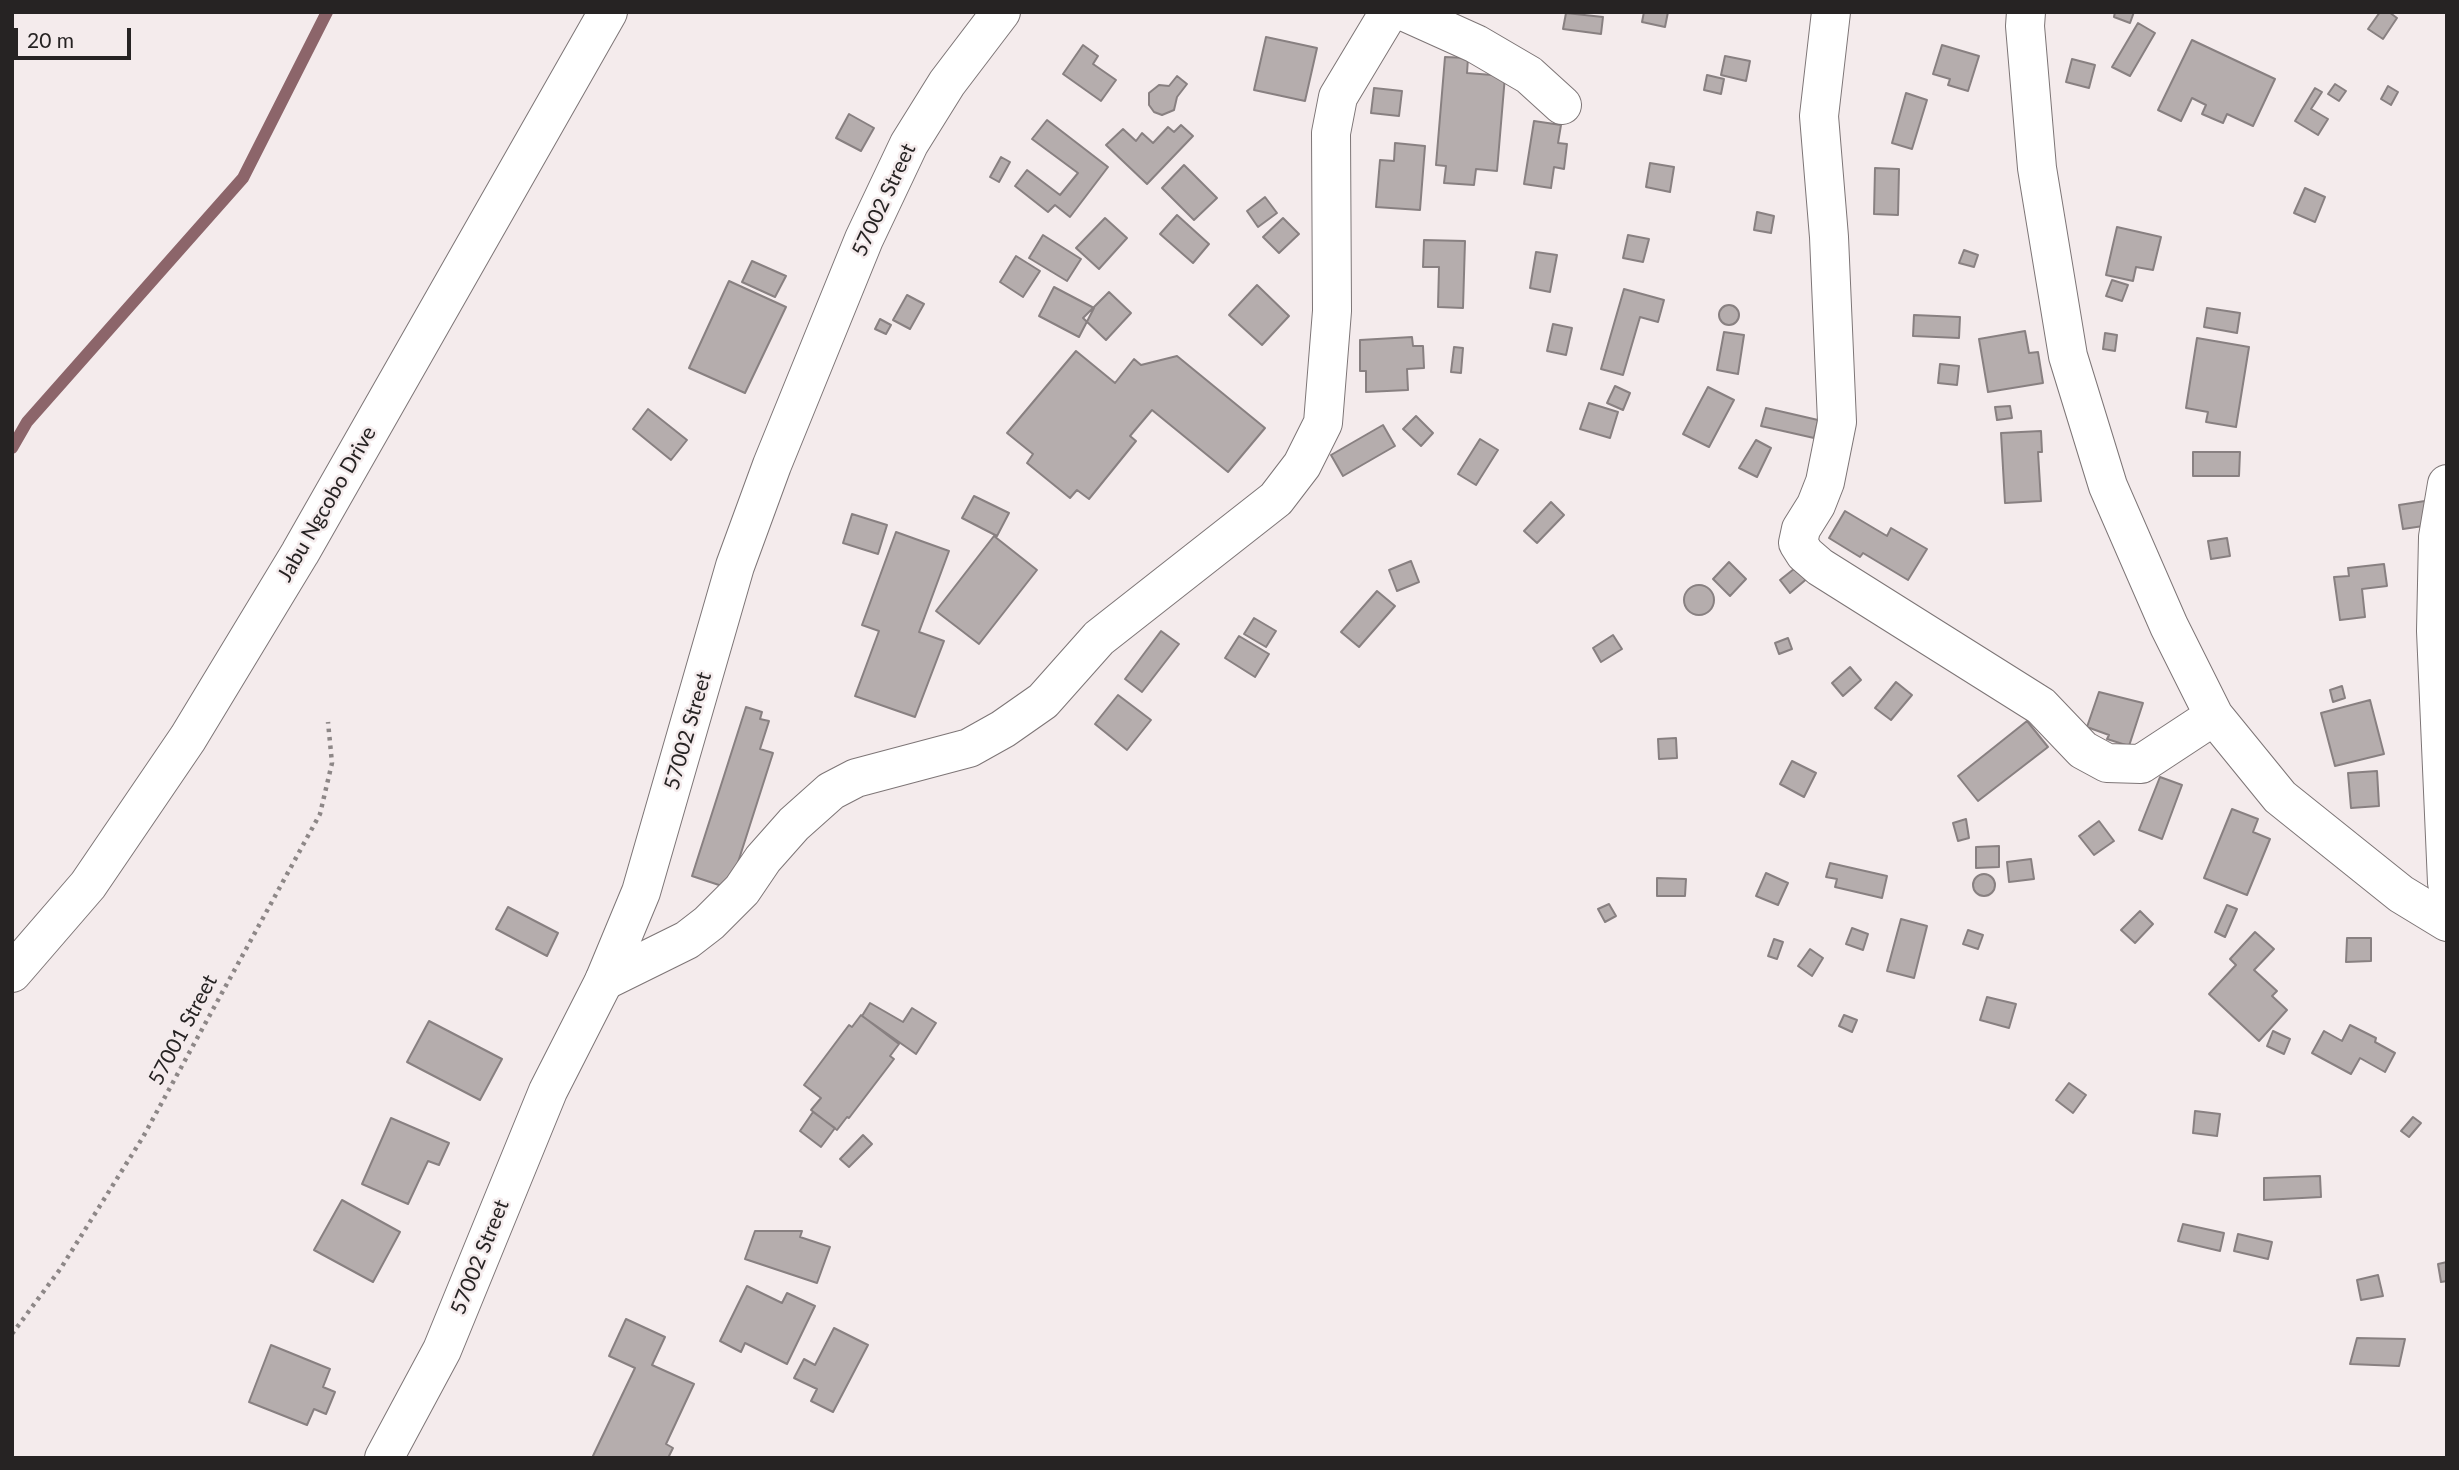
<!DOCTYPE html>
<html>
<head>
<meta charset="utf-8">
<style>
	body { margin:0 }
	#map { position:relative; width:2459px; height:1470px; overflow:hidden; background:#f4ebec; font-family:Lato,sans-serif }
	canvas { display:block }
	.frame { position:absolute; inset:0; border:14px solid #262323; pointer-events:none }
	.scale { position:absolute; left:14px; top:28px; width:117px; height:32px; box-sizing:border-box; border:4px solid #262323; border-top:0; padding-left:9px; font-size:21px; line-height:24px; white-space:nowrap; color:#262323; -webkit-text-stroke:5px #f4ebec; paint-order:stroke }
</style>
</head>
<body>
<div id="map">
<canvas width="2459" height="1470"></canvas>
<div class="frame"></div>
<div class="scale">20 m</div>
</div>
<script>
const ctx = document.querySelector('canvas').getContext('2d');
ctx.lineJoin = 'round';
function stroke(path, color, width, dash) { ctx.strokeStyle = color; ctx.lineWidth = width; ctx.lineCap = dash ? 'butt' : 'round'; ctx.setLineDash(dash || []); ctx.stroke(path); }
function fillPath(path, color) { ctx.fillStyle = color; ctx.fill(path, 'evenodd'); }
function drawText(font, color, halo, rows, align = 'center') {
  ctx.font = font + ' Lato,sans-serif'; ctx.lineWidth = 5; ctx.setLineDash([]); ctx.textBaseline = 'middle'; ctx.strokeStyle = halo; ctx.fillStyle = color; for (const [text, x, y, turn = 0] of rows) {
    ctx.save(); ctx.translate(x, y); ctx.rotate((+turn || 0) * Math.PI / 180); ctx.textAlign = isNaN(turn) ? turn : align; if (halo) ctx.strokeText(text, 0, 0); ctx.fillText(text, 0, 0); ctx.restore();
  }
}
stroke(new Path2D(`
	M12 448 27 422 243 178 327 12`), '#8c656a', 12);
const building = new Path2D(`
	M1644 12H1668L1665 27 1642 22Z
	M2115 12H2134L2130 23 2114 17Z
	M2380 12H2389L2397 18 2383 39 2368 29Z
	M1566 13 1603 17 1601 34 1563 29Z
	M2138 23 2155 33 2130 76 2112 67Z
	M1266 37 1317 48 1305 101 1254 90Z
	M2192 40 2275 79 2253 126 2227 114 2223 123 2202 114 2206 105 2192 98 2181 121 2158 110Z
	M1083 45 1098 56 1093 64 1116 80 1101 101 1063 74Z
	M1942 45 1979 56 1968 91 1948 85 1950 79 1933 74Z
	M1725 56 1750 61 1746 81 1721 75Z
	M1445 57 1468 58 1467 73 1505 76 1497 171 1476 169 1474 185 1444 183 1446 166 1436 165Z
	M2072 59 2095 65 2089 88 2066 82Z
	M1707 75 1724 79 1721 94 1704 90Z
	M1177 76 1187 84 1177 97 1174 110 1162 115 1154 112 1149 105V93L1159 85 1169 86Z
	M2335 84 2346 91 2339 101 2328 94Z
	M2388 86 2398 92 2391 105 2381 99Z
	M1374 88 1402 91 1399 116 1371 113Z
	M2315 88 2322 92 2311 109 2328 119 2318 135 2295 121Z
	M1906 93 1927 100 1912 149 1892 143Z
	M849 114 874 128 861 151 836 138Z
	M1047 120 1108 167 1070 217 1055 205 1048 212 1015 186 1027 170 1060 195 1078 173 1032 139Z
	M1534 121 1561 125 1558 143 1567 144 1564 169 1554 167 1551 188 1524 184Z
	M1181 125 1193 136 1147 184 1106 145 1123 129 1136 141 1142 133 1153 143 1168 127 1174 132Z
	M1395 143 1425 146 1420 210 1376 207 1380 160 1394 161Z
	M1001 157 1010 162 999 182 990 177Z
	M1650 163 1674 167 1670 192 1646 187Z
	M1184 165 1217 198 1194 220 1162 188Z
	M1875 168 1899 169 1898 215 1874 214Z
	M2305 188 2325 197 2315 222 2294 213Z
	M1265 197 1277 213 1258 227 1247 211Z
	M1757 212 1774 216 1771 233 1754 230Z
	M1177 215 1209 244 1193 263 1160 234Z
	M1105 218 1127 238 1099 269 1076 248Z
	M1283 218 1299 234 1279 253 1263 237Z
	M2117 227 2161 237 2153 270 2136 267 2133 281 2106 275Z
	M1043 235 1081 259 1067 281 1029 258Z
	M1628 235 1649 239 1643 262 1623 258Z
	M1424 240 1465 241 1463 308 1438 307 1439 267H1423Z
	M1964 250 1978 255 1974 267 1959 263Z
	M1536 252 1557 255 1550 292 1530 288Z
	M1016 256 1040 271 1023 297 1000 282Z
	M752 261 786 276 775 297 742 282Z
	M2112 280 2128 285 2122 301 2106 296Z
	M729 281 786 307 745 393 689 368Z
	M1257 285 1289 316 1262 345 1229 315Z
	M1054 287 1094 308 1079 337 1039 316Z
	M1624 289 1664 300 1658 322 1640 317 1623 375 1601 369Z
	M1109 292 1131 313 1106 340 1083 318Z
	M907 295 924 304 910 329 893 320Z
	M1719 315a10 10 0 1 1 20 0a10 10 0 1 1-20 0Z
	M2207 308 2240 313 2237 333 2204 327Z
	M1914 315 1960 317 1959 338 1913 336Z
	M880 319 891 325 886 334 875 329Z
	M1553 324 1572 328 1566 355 1547 351Z
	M2025 331 2029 353 2038 352 2043 383 1988 392 1979 339Z
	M1724 332 1744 335 1738 374 1717 370Z
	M2105 333 2117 335 2115 351 2103 349Z
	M1412 337 1413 346H1423L1424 368 1407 369 1408 390 1366 392V371H1360V340Z
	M2197 338 2249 347 2236 427 2206 422 2208 412 2186 408Z
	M1454 347 1463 348 1461 373 1451 372Z
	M1076 351 1115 383 1134 359 1141 365 1177 356 1265 428 1228 472 1152 410 1130 436 1136 441 1089 499 1077 490 1070 498 1027 463 1033 454 1007 433Z
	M1940 364 1959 366 1957 385 1938 383Z
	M1615 386 1630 393 1623 410 1607 403Z
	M1708 387 1734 400 1709 447 1683 434Z
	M1589 403 1618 412 1610 438 1580 429Z
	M2010 406 2012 418 1997 420 1995 407Z
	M1766 408 1818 420 1814 438 1761 426Z
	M648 409 687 440 671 460 633 429Z
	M1416 416 1433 433 1421 446 1403 429Z
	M1383 425 1395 446 1343 476 1331 455Z
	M2041 431 2042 452H2038L2041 501 2005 503 2001 433Z
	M1480 439 1498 450 1476 485 1458 474Z
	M1756 440 1771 448 1757 477 1739 468Z
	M2193 452H2240L2239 476H2193Z
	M974 496 1009 513 997 536 962 518Z
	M2425 501 2430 525 2403 529 2399 505Z
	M1551 502 1564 515 1537 543 1524 531Z
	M1845 511 1887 536 1891 528 1927 549 1908 580 1863 553 1860 557 1829 538Z
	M852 514 887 525 878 554 843 543Z
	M896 532 949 551 919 632 944 641 915 717 855 696 879 631 862 625Z
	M994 536 1037 570 979 644 936 611Z
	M2227 538 2230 556 2211 559 2208 541Z
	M1411 561 1419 582 1397 591 1389 570Z
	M1729 562 1746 579 1730 596 1713 579Z
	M2384 564 2387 586 2362 589 2365 617 2340 620 2334 577 2349 576 2348 568Z
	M1799 565 1809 577 1790 593 1780 580Z
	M1684 600a15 15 0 1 1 30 0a15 15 0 1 1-30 0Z
	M1377 591 1395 606 1359 647 1341 632Z
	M1254 618 1276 631 1266 647 1244 634Z
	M1161 631 1179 644 1142 692 1125 679Z
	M1613 635 1622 649 1601 662 1593 648Z
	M1239 636 1269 654 1255 677 1225 658Z
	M1788 638 1792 649 1779 654 1775 643Z
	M1850 667 1861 680 1843 696 1832 683Z
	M1896 682 1912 695 1891 720 1875 708Z
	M2342 686 2345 698 2333 702 2330 690Z
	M2099 692 2143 703 2129 746 2107 739 2109 735 2087 727Z
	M1118 695 1151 720 1127 750 1095 724Z
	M2370 700 2384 754 2335 766 2321 713Z
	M746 707 762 712 760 719 769 721 760 749 773 753 733 878 722 886 692 876Z
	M2027 721 2048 747 1978 801 1958 776Z
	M1676 738 1677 758 1659 759 1658 739Z
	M1792 761 1816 773 1804 797 1780 784Z
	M2377 771 2379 806 2351 808 2348 773Z
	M2160 777 2182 785 2162 839 2139 830Z
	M2232 809 2258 819 2253 832 2270 839 2247 895 2204 878Z
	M1966 819 1969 838 1958 841 1953 823Z
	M2099 821 2114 841 2094 855 2079 836Z
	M1999 846V867L1976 868V847Z
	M2031 859 2034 879 2009 882 2007 862Z
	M1830 863 1887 876 1882 898 1835 887 1837 879 1826 877Z
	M1766 873 1788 883 1778 905 1756 896Z
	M1973 885a11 11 0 1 1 22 0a11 11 0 1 1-22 0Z
	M1657 878 1686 879 1685 896H1657Z
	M1609 904 1616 916 1605 922 1598 909Z
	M2227 905 2237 909 2225 937 2215 932Z
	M508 907 558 933 547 956 496 929Z
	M2140 911 2153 924 2135 943 2121 930Z
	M1901 919 1927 926 1914 978 1887 971Z
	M1852 928 1868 934 1863 950 1846 944Z
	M1968 930 1983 935 1978 949 1963 944Z
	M2255 932 2274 949 2254 970 2277 991 2272 996 2287 1010 2259 1041 2209 994 2236 965 2230 959Z
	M2347 938H2371V961L2346 962Z
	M1774 939 1783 942 1777 959 1768 956Z
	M1810 949 1823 958 1812 976 1798 966Z
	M1987 997 2016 1004 2009 1028 1980 1020Z
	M870 1003 903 1022 912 1008 936 1023 916 1054 862 1016Z
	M861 1015 899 1044 890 1056 894 1059 849 1118 847 1117 837 1130 811 1110 821 1098 804 1085 849 1025 852 1027Z
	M1844 1015 1857 1020 1852 1032 1839 1026Z
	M429 1021 502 1059 480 1100 407 1062Z
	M2350 1025 2376 1038 2375 1042 2395 1053 2385 1072 2360 1058 2351 1074 2312 1053 2324 1031 2342 1041Z
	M2273 1031 2290 1039 2284 1054 2267 1046Z
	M2069 1083 2086 1095 2073 1113 2056 1100Z
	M2195 1111 2220 1114 2217 1136 2193 1133Z
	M813 1112 835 1128 821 1147 800 1131Z
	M2413 1117 2421 1123 2409 1137 2401 1131Z
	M391 1118 449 1143 439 1165 428 1161 408 1204 362 1184Z
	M863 1135 872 1144 849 1167 840 1159Z
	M2320 1176 2321 1197 2264 1200V1178Z
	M342 1200 400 1232 373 1282 314 1250Z
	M2183 1224 2224 1233 2220 1251 2178 1241Z
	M755 1231H802L800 1237 830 1247 817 1283 745 1259Z
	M2238 1234 2272 1242 2268 1259 2234 1251Z
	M2447 1262V1281L2441 1282 2438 1264Z
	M2378 1275 2383 1296 2361 1300 2357 1280Z
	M747 1286 782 1303 787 1293 815 1306 787 1364 745 1343 741 1352 720 1341Z
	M626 1319 665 1337 652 1365 694 1384 666 1444 673 1448 668 1458H592L635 1368 609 1356Z
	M834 1328 868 1345 833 1412 811 1401 817 1389 794 1378 804 1359 815 1365Z
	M2357 1338 2405 1339 2399 1366 2350 1364Z
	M271 1345 330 1369 323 1387 335 1392 326 1414 314 1409 307 1425 249 1402Z`);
fillPath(building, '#b5adad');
stroke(building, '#888081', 2);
const minor = new Path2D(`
	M1405 12 1476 44 1529 75 1562 105
	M1831 12 1819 116 1829 237 1837 422 1825 482 1816 505 1801 529 1798 543 1805 554 1820 567 2041 706 2083 750 2107 763 2141 764 2214 716
	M2026 12 2025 26 2037 168 2068 356 2108 486 2169 626 2214 716 2280 797 2401 894 2447 922
	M2447 484 2438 537 2436 631 2447 883
	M604 981 687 940 709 923 742 890 763 859 794 824 831 791 856 778 969 748 1003 729 1043 701 1099 638 1276 499 1302 465 1323 423 1332 311 1331 133 1338 97 1389 12`);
const tertiary = new Path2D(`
	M384 1458 442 1350 548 1091 604 981 641 892 735 566 772 465 864 239 909 144 947 83 1001 12`);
const secondary = new Path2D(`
	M12 973 88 885 188 738 300 553 608 12`);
stroke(minor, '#7d7576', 40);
stroke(tertiary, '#7d7576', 40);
stroke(secondary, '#7d7576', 40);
stroke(new Path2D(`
	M12 1334 61 1268 143 1137 320 814 332 763 328 722`), '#8d8787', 4.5, [3.5, 5]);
stroke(minor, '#fff', 38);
stroke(tertiary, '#fff', 38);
stroke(secondary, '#fff', 38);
drawText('21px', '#262323', '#f4ebec', [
	["57002 Street",884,200,-65],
	["Jabu Ngcobo Drive",327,504,-60],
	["57002 Street",688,731,-74],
	["57001 Street",183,1030,-62],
	["57002 Street",480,1257,-68]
]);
</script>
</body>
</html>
